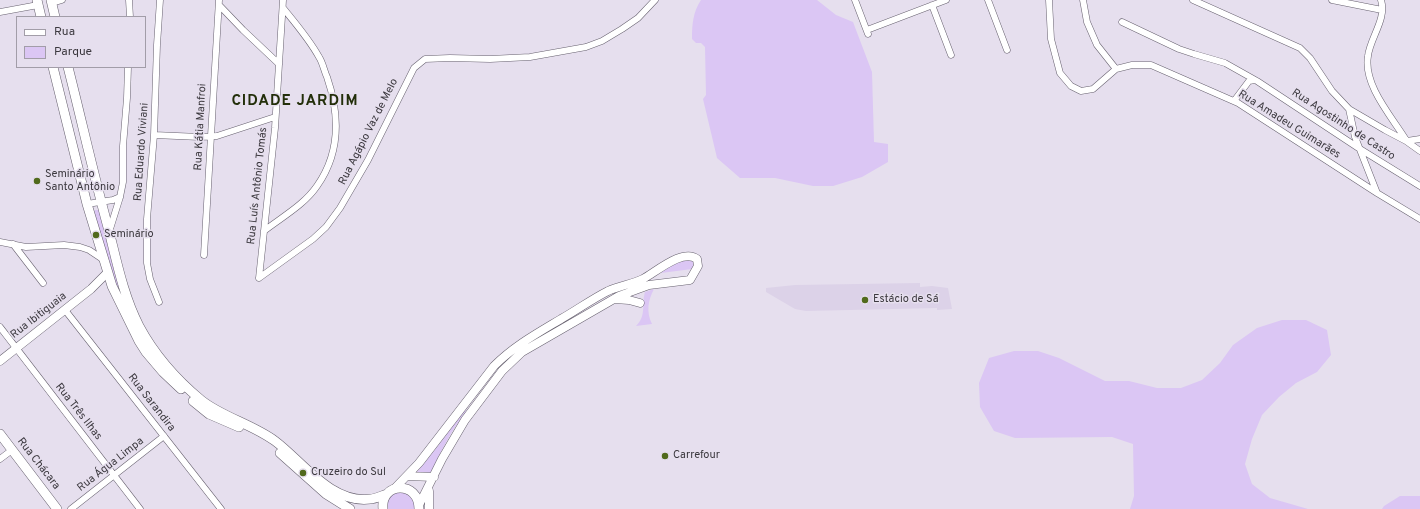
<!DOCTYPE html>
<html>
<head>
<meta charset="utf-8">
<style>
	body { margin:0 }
	#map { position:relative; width:1420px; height:509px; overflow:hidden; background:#e6dfee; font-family:Overpass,sans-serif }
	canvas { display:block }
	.legend { position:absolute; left:16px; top:16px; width:130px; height:52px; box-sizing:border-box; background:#e6dfee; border:1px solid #a29da8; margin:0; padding:5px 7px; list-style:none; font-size:12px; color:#3c393f }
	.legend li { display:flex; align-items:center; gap:8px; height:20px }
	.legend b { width:20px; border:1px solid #a29da8 }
</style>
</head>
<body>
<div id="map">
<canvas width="1420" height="509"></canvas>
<ul class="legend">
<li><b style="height:5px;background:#fff"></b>Rua</li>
<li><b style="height:11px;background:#dbc6f4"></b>Parque</li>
</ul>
</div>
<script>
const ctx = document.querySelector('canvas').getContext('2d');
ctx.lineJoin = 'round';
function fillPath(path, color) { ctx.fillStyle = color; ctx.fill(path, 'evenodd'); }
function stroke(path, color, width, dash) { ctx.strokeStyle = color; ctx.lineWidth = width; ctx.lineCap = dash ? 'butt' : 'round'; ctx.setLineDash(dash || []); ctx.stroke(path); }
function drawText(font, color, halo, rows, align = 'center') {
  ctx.font = font + ' Overpass,sans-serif'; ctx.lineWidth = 3; ctx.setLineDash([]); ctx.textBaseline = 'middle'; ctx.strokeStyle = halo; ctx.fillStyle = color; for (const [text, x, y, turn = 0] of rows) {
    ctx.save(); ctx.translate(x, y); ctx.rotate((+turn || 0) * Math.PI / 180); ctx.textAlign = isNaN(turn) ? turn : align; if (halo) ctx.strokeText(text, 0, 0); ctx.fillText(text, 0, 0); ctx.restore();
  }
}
fillPath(new Path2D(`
	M920 283V287L932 286 948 288 952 309 937 310V308L806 311 795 309 766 292V288L795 285Z`), '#dcd2e8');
fillPath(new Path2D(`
	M701 0H817L836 15 853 22 872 72 874 142 888 144V162L862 177 833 186H813L775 178H740L717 158 713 141 703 99 706 95 705 47 701 43H696L692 39C692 24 693 12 701 0Z
	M95 210H99L111 258 129 311 114 281 94 212Z
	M690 259 694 262 692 269 661 273 678 261Z
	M654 289C648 300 646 312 652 324L636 326C647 315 641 306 645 292Z
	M1282 320H1306L1327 330 1331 355 1317 372 1296 383 1279 397 1262 415 1252 439 1245 464 1252 484 1270 498 1308 509H1130L1134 496 1133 444 1112 437 1015 438 994 431 980 407 979 383 989 358 1014 351H1038L1059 358 1105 381H1129L1157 388H1181L1202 380 1220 363 1233 345 1257 328Z
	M465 410 466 411C451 431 441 451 431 473L417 472 435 450Z
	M397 491 413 495 416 509H387C387 499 390 496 397 491Z
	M1400 496H1420V509H1382L1384 506Z`), '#dbc6f4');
const minor = new Path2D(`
	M129 0 130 17
	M855 0 868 34
	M988 0 1007 50
	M1049 0 1051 39 1060 73 1071 86 1081 91 1093 89 1116 69 1132 65H1151L1238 103 1377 193 1420 219
	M1083 0 1087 22 1097 45 1116 69
	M1193 0 1300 48 1310 58 1332 91 1349 109 1385 130 1406 141 1420 151
	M1332 0 1382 10
	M1381 0C1387 19 1370 38 1368 56 1363 85 1392 117 1406 140
	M52 3 62 0
	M219 5 243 30 279 64
	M932 5 951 55
	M0 12 38 5
	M1122 22 1179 49 1194 54 1225 63 1257 81 1360 149 1420 186
	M867 30 946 0
	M1234 101 1249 81 1255 80
	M1349 109 1355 137 1377 193
	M154 135 200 137 217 136 275 117
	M1407 141 1420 139
	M87 204 113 200 120 197
	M110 229 120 197 123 182V146L127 98 128 67
	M264 231C282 217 304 205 317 186 341 152 340 115 327 77 324 71 323 63 319 57 309 39 296 24 283 8
	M0 242 26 247 64 245 80 247 89 250 104 260
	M13 244 43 283
	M204 255 219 0
	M259 278 313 239 326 227 340 208 368 160 414 68 425 59 450 58 490 59 530 57 586 47 602 41 622 29 638 18 655 0
	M259 278 275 128 283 0
	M159 302 150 279 147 263V219L154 135 157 45 160 0
	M65 310 221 509
	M0 327 140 509
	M0 459 12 450
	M71 509 164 436`);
const tertiary = new Path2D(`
	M615 299 629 300 640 303
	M0 361 91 289 107 273
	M407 476 434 477
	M395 488 419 463 494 366C514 346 536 334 561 319 577 310 592 299 608 291 619 286 632 284 643 279 656 272 683 248 697 259L698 266 690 280 649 285 619 296 522 352 502 371 465 420 442 459 419 505
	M429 509V491`);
const secondary = new Path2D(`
	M37 0 41 17
	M51 0 55 17
	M53 67 87 204 112 286 139 341 146 352 163 372 181 389
	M68 67C82 122 94 177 109 231 117 263 124 297 139 326 154 354 177 380 201 400 222 417 252 424 275 441 302 461 331 504 370 499 375 499 381 496 387 494
	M193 401 209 414 239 427
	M0 434 57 509
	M280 453 326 494 350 509
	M383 509C380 482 419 480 419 509`);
stroke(minor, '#67616f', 7);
stroke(tertiary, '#67616f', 9);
stroke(secondary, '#67616f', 10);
stroke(minor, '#fff', 6);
stroke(tertiary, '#fff', 8);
stroke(secondary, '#fff', 9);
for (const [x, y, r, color] of [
	[37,181,4,"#516a1c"],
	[96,235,4,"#516a1c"],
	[865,300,4,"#516a1c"],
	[665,456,4,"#516a1c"],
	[303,473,4,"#516a1c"]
]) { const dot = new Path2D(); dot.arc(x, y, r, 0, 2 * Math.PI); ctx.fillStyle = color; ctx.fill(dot); stroke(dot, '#e6dfee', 1.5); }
drawText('11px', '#3c393f', '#e6dfee', [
	["Rua Amadeu Guimarães",1289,125,32],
	["Rua Agostinho de Castro",1343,125,33],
	["Rua Kátia Manfroi",201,127,-87],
	["Rua Agápio Vaz de Melo",369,132,-63],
	["Rua Eduardo Viviani",142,152,-86],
	["Rua Luís Antônio Tomás",258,186,-84],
	["Rua Ibitiguaia",39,316,-38],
	["Rua Sarandira",151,403,52],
	["Rua Três Ilhas",78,412,52],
	["Rua Chácara",38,464,52],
	["Rua Água Limpa",111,465,-38]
]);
drawText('11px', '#3c393f', '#e6dfee', [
	["Seminário",45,175],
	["Santo Antônio",45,188],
	["Seminário",104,235],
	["Estácio de Sá",873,300],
	["Carrefour",673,456],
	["Cruzeiro do Sul",311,473]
], 'left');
ctx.letterSpacing = '1px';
drawText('bold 15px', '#232f0a', '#e6dfee', [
	["CIDADE JARDIM",295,102]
]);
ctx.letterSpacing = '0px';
</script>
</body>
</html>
